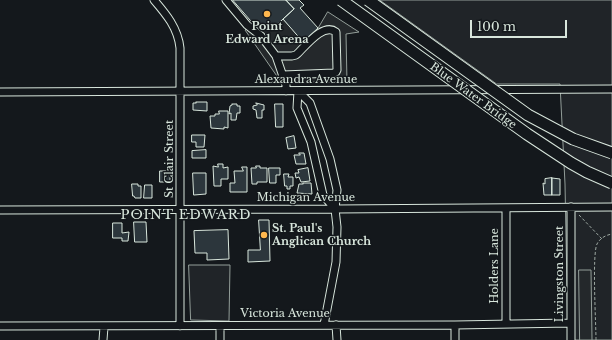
<!DOCTYPE html>
<html>
<head>
<meta charset="utf-8">
<style>
	body { margin:0 }
	#map { position:relative; width:612px; height:340px; overflow:hidden; background:#14181c; font-family:"Libre Baskerville",serif }
	canvas { display:block }
	.scale { position:absolute; left:470px; top:20px; width:97px; height:18px; box-sizing:border-box; border:2px solid #d8e6dc; border-top:0; padding-left:5px; font-size:12px; line-height:14px; white-space:nowrap; color:#d8e6dc; -webkit-text-stroke:3px #14181c; paint-order:stroke }
</style>
</head>
<body>
<div id="map">
<canvas width="612" height="340"></canvas>
<div class="scale">100 m</div>
</div>
<script>
const ctx = document.querySelector('canvas').getContext('2d');
ctx.lineJoin = 'round';
function fillPath(path, color) { ctx.fillStyle = color; ctx.fill(path, 'evenodd'); }
function stroke(path, color, width, dash) { ctx.strokeStyle = color; ctx.lineWidth = width; ctx.lineCap = dash ? 'butt' : 'round'; ctx.setLineDash(dash || []); ctx.stroke(path); }
function drawText(font, color, halo, rows, align = 'center') {
  ctx.font = font + ' "Libre Baskerville",serif'; ctx.lineWidth = 3; ctx.setLineDash([]); ctx.textBaseline = 'middle'; ctx.strokeStyle = halo; ctx.fillStyle = color; for (const [text, x, y, turn = 0] of rows) {
    ctx.save(); ctx.translate(x, y); ctx.rotate((+turn || 0) * Math.PI / 180); ctx.textAlign = isNaN(turn) ? turn : align; if (halo) ctx.strokeText(text, 0, 0); ctx.fillText(text, 0, 0); ctx.restore();
  }
}
const green = new Path2D(`
	M380 0H612V340H568L565 184 560 84H497Z
	M189 265H230L229 321 191 320Z`);
fillPath(green, '#202428');
stroke(green, '#939e99', 1);
const parking = new Path2D(`
	M328 12 359 32 346 34 347 82H281L245 30 256 22 262 29 266 26 270 30 283 19 303 41 318 28Z
	M579 270H591L592 340H580Z`);
fillPath(parking, '#24282b');
stroke(parking, '#939e99', 1);
const building = new Path2D(`
	M233 0H286L294 9 270 31 266 26 262 29 256 22 254 24Z
	M286 0H299L304 5 300 8 318 28 303 42 283 19 294 9Z
	M196 102H207V111L193 110V103H196Z
	M256 103 264 105V110H262V118H257L256 110 253 109V106L257 105Z
	M232 104H237V106H240V113H237L236 120H231V113L229 114 230 106 232 105Z
	M275 104H283V127H276Z
	M219 111H228V128L224 127V129L211 128 210 116H215V114H219Z
	M192 135H205L204 147H196V142H192Z
	M294 136 296 148 288 149 286 138Z
	M206 150V158H192V151Z
	M299 153H304L306 164H296L294 155H300Z
	M218 164H223V168L228 167V179H221V186H214L213 166 218 167Z
	M256 166H260V168H267V182H257V184H252L251 168H256Z
	M242 167H247V192H230V183H235L234 171H243Z
	M269 168H280V175H276V183H270Z
	M308 168 310 181 301 182 299 177 296 178 295 173H299L298 170Z
	M160 171H170V182H160Z
	M193 173H206V194L194 195Z
	M284 174H289L288 177H293V186H290V189H287V186H285Z
	M552 178 560 179V195H552Z
	M552 178V195H544L543 183 545 184V179Z
	M303 183H311L312 194 297 193 299 184H303Z
	M132 184H138V186H141V198H135L134 196H133Z
	M145 185H152V198H144Z
	M259 220H269L270 261 248 262V250H260Z
	M134 222H146L147 242H135Z
	M113 223H122V233L129 232 128 241H122V238H113Z
	M228 230 229 259 207 260V253H195L194 231Z`);
fillPath(building, '#2c363c');
stroke(building, '#d8e6dc', 1);
const minor = new Path2D(`
	M154 0C166 14 178 28 180 48V326
	M226 0 247 25 261 36 276 56 286 85V91
	M276 56H292L296 55C305 47 323 22 336 32L337 70 336 72 334 73 283 75
	M298 91 310 103 330 159 337 190 335 209 337 227 336 262 324 325
	M298 91 297 108 311 142 323 195 335 209
	M0 92 612 89
	M506 208V324
	M0 210 335 209 612 207
	M336 325 337 340
	M455 325V340
	M0 326 455 325 570 323
	M103 340 104 327
	M220 340V326
	M571 340V207`);
stroke(minor, '#d8e6dc', 9);
stroke(new Path2D(`
	M579 215 602 239
	M596 340C596 324 592 254 597 244 600 238 606 235 612 234`), '#9da8a2', 1, [3, 2]);
stroke(minor, '#14181c', 7);
const highwayBridge = new Path2D(`
	M341 0 527 134 571 163 587 172 612 183
	M368 0 528 115 573 139 612 153`);
stroke(highwayBridge, '#d8e6dc', 13, []);
stroke(highwayBridge, '#14181c', 11);
for (const [x, y, r, color] of [
	[267,14,4,"#ffb74d"],
	[264,235,4,"#ffb74d"]
]) { const dot = new Path2D(); dot.arc(x, y, r, 0, 2 * Math.PI); ctx.fillStyle = color; ctx.fill(dot); stroke(dot, '#14181c', 1.5); }
drawText('bold 11px', '#d8e6dc', '#14181c', [
	["Point",267,27],
	["Edward Arena",267,40],
	["St. Paul's",272,229,"left"],
	["Anglican Church",272,242,"left"]
]);
drawText('11px', '#d8e6dc', '#14181c', [
	["Alexandra Avenue",306,80],
	["Blue Water Bridge",473,96,36],
	["St Clair Street",170,159,-90],
	["Michigan Avenue",306,198],
	["Holders Lane",495,266,-90],
	["Livingston Street",560,274,-90],
	["Victoria Avenue",285,314]
]);
ctx.letterSpacing = '1px';
drawText('13px', '#d8e6dc', '#14181c', [
	["POINT EDWARD",186,215]
]);
ctx.letterSpacing = '0px';
</script>
</body>
</html>
